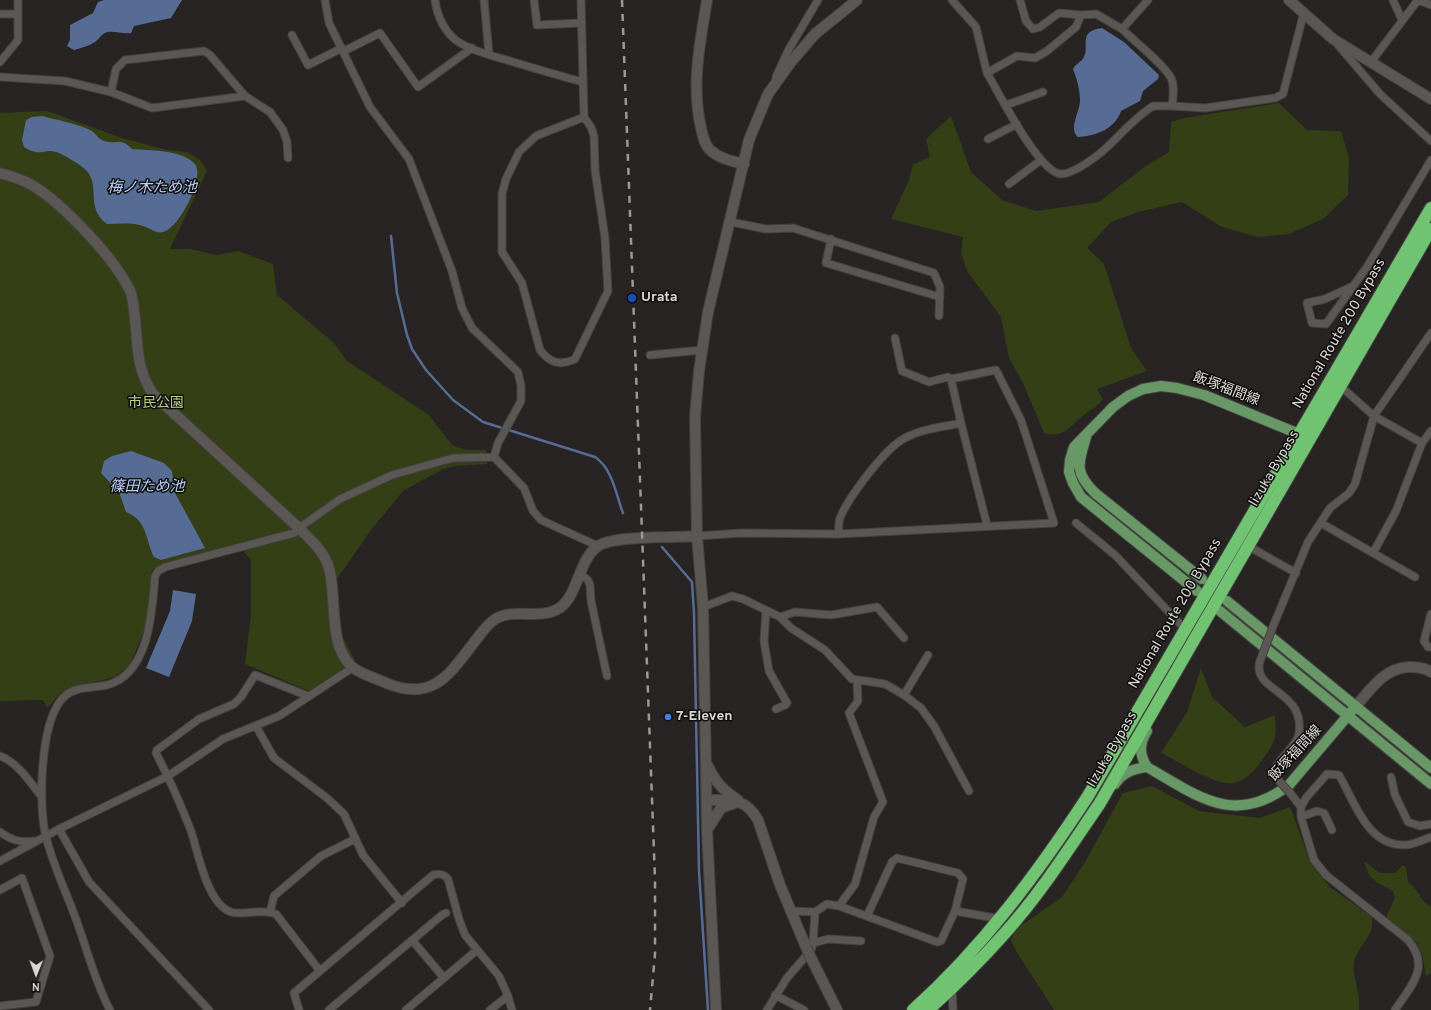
<!DOCTYPE html>
<html>
<head>
<meta charset="utf-8">
<style>
	body { margin:0 }
	#map { position:relative; width:1431px; height:1010px; overflow:hidden; background:#272423; font-family:Overpass,sans-serif }
	canvas { display:block }
	.north { position:absolute; left:16px; top:954px; width:40px; height:40px; -webkit-text-stroke:3px #0f0e0d; paint-order:stroke; rotate:181deg; font-size:11px; font-weight:700; line-height:16px; text-align:center; color:#dad8d7 }
	.north::after { content:''; display:block; margin:auto; width:14px; height:18px; background:#dad8d7; clip-path:polygon(50% 0,100% 100%,50% 72%,0 100%) }
</style>
</head>
<body>
<div id="map">
<canvas width="1431" height="1010"></canvas>
<div class="north">N</div>
</div>
<script>
const ctx = document.querySelector('canvas').getContext('2d');
ctx.lineJoin = 'round';
function fillPath(path, color) { ctx.fillStyle = color; ctx.fill(path, 'evenodd'); }
function stroke(path, color, width, dash) { ctx.strokeStyle = color; ctx.lineWidth = width; ctx.lineCap = dash ? 'butt' : 'round'; ctx.setLineDash(dash || []); ctx.stroke(path); }
function drawText(font, color, halo, rows, align = 'center') {
  ctx.font = font + ' Overpass,"Noto Sans JP",sans-serif'; ctx.lineWidth = 3; ctx.setLineDash([]); ctx.textBaseline = 'middle'; ctx.strokeStyle = halo; ctx.fillStyle = color; for (const [text, x, y, turn = 0] of rows) {
    ctx.save(); ctx.translate(x, y); ctx.rotate((+turn || 0) * Math.PI / 180); ctx.textAlign = isNaN(turn) ? turn : align; if (halo) ctx.strokeText(text, 0, 0); ctx.fillText(text, 0, 0); ctx.restore();
  }
}
fillPath(new Path2D(`
	M1279 103 1307 130 1341 131 1349 158 1348 195 1323 219 1289 234 1258 237 1222 227 1182 202 1138 212 1111 222 1087 248 1104 264 1131 348 1147 371 1097 389 1103 399C1095 409 1092 408 1084 415 1070 426 1064 439 1044 433L1023 383 1009 358 1001 317 967 271 961 253 963 237 891 219 909 180 913 164 930 157 926 139 951 116 971 172 1002 200 1036 211 1099 202 1147 165 1169 152 1171 122 1184 118Z
	M47 111 122 138 167 150 187 152 200 160 207 171 170 249H190L217 255 238 251 273 264 277 295 334 343 347 361 429 415 452 445 467 450H486L487 464 456 466 443 469 403 491 371 530 337 579 339 612 343 638 355 660 309 691 245 664 251 614V560L243 551 221 548 161 565 153 569 151 573 152 581 147 624 130 665 115 677 76 686 62 692 47 708 43 700 0 701V113Z
	M1201 668 1212 697 1245 727 1275 715C1277 738 1276 742 1262 760 1255 770 1247 780 1234 783 1217 787 1178 761 1161 753L1187 712Z
	M1152 786 1199 811 1260 818 1290 807 1311 864 1330 887 1372 917C1376 936 1356 947 1354 963 1352 975 1361 994 1359 1010H1054L1016 951 1011 940 1016 929 1062 897 1085 862 1123 793Z
	M1364 861 1380 873H1395L1403 865 1406 867 1408 882C1418 888 1420 901 1431 907V973L1426 976 1422 954 1417 943 1386 917 1395 898 1393 891C1375 881 1369 881 1364 861Z`), '#343f16');
fillPath(new Path2D(`
	M104 0H182L171 18 134 26 131 33C123 34 115 31 108 32 102 33 100 38 95 42 89 46 81 48 74 50L67 46 70 40V25L93 13 98 2Z
	M1102 28 1124 42 1159 75 1158 79 1143 91 1140 101 1121 111C1115 129 1096 136 1078 137 1068 129 1080 111 1080 101 1080 90 1077 79 1073 69 1076 63 1081 63 1084 57 1090 44 1077 32 1102 28Z
	M42 116C57 120 75 123 90 130 95 132 98 139 104 141 117 145 121 137 132 149 150 151 180 149 194 163 207 175 179 229 163 232 156 234 150 228 143 226 132 222 119 224 107 224 84 207 102 185 85 169 81 165 61 153 56 152 42 148 42 158 24 147L22 140 26 120 32 117Z
	M131 451 164 463 172 471 175 493 205 548 161 560 154 557C145 539 148 521 126 512L119 492 101 473 104 461 112 456Z
	M173 590 196 594 192 621 169 677 146 668 170 611Z`), '#566c94');
stroke(new Path2D(`
	M391 236 397 293 407 335 412 349 426 370 453 400 483 422 595 457C612 468 616 494 623 513
	M662 547 692 582 694 613 699 871 708 1010`), '#566c94', 2.5);
const street = new Path2D(`
	M325 0 329 23 370 107 409 159 452 271 462 308 472 328 518 372 521 386V401L498 443 494 457
	M435 0C437 16 445 34 460 43 473 51 490 55 503 59 530 67 556 75 583 82
	M484 0 489 54
	M534 0 537 25 581 23
	M581 0 584 117
	M952 0 976 27 987 73 1017 56 1035 58 1047 51 1076 27 1081 15 1096 14 1122 29 1148 0
	M1020 0 1026 21 1033 29 1040 27 1059 13 1081 15
	M1393 0 1402 20
	M1418 0 1431 5
	M0 14H18
	M1122 29C1134 41 1164 64 1171 78 1175 86 1173 97 1172 106L1205 108 1275 98 1283 94 1304 12
	M292 35 308 65 342 48
	M1338 45 1380 94 1431 141
	M344 51 380 33 418 87 472 48
	M0 62 18 40V0
	M1371 62 1418 0
	M987 73C999 93 1039 173 1061 174 1072 174 1090 161 1098 155 1117 140 1132 119 1153 106H1172
	M0 77 65 81 111 92 152 108 245 96 270 112 283 130 287 142 288 158
	M776 77 789 49 818 0
	M111 92 116 69 125 60 204 51 210 55 245 96
	M1006 105 1043 92
	M584 117 591 127 594 136 595 170 605 238 608 291 575 359C560 366 550 363 540 350L522 283 502 252V194L506 179 519 152 536 136Z
	M988 139 1017 124
	M1009 184 1041 160
	M731 222 766 229 793 228 934 273 940 287 939 316
	M831 239 826 263 940 297
	M1353 286 1325 299 1307 303 1312 323 1326 324 1367 267 1431 160
	M895 338 902 371 929 382 948 377 951 379
	M650 355 702 350
	M1338 384 1374 416 1422 443
	M961 423 987 525
	M1076 523 1115 555 1185 629
	M1321 523 1373 553 1396 511 1422 443 1431 431
	M697 536 740 533 839 534 1054 523 1021 420 996 370 951 379 961 423C943 427 921 429 905 438 885 448 848 498 840 518 838 523 839 529 839 534
	M1248 546 1296 573
	M1373 553 1415 577
	M580 574 588 580 590 585 591 601 607 676
	M703 607 732 596 743 599 780 617 795 612 831 615 877 607 904 638
	M766 611 764 641 769 671 787 703 785 705 776 709
	M1431 614 1424 641 1428 647H1431
	M780 617 791 628 825 650 852 679 885 684 904 695 921 708 934 726 969 791
	M1274 624 1308 542 1330 508 1349 493 1355 484 1374 416 1431 333
	M1260 661C1251 692 1305 689 1299 733 1297 747 1279 757 1274 771L1279 781
	M904 695 928 655
	M308 696 255 675 241 697 234 704 199 719 157 750 156 753C169 778 181 805 191 831 198 852 207 904 231 912 244 916 258 908 276 914L320 971
	M256 726 274 758 327 798 344 814 363 855 402 903
	M0 756C17 762 30 782 41 796
	M1391 777 1395 795 1408 822 1420 826 1431 824
	M1291 794 1301 807
	M1301 817 1317 811 1324 813 1332 830
	M59 829 89 882 209 1010
	M0 832C11 840 20 843 34 841
	M0 861 59 829 168 776 223 739 279 716 352 668
	M0 890 22 878 50 956 36 1002 0 1006
	M839 906 855 884 874 817 883 802 849 713 858 701 857 680
	M790 911 815 912 827 904 839 906 937 942 941 941 955 911
	M270 912 274 896 321 856 355 839
	M867 916 892 862 897 858 958 873 963 879 955 911 1000 919
	M412 940 444 978
	M813 943 828 939 861 941
	M952 988 953 1010
	M775 995 804 1010
	M110 1010C95 982 87 949 76 919 66 892 53 865 46 837 38 806 40 724 62 699 73 686 92 688 107 685 150 674 152 610 155 576L158 571 165 567 294 533 299 528 340 499 392 475 453 458 494 457 524 488 533 511 541 520 598 546
	M299 1010 294 993 433 875C440 873 444 874 448 879L459 919 465 935 499 976 508 996 512 1010
	M329 1010 442 915 446 913
	M406 1010 477 950
	M490 1010 508 996
	M767 1010 787 978 811 950 813 943 815 912
	M1395 1010C1411 986 1431 967 1408 940L1326 875 1314 860 1301 817V807L1306 798 1327 774 1339 775C1355 802 1367 846 1405 845 1413 845 1423 840 1431 837`);
const secondary = new Path2D(`
	M707 0C700 43 691 84 701 128 703 136 704 144 710 150 720 159 732 161 744 164
	M1289 0 1333 39 1431 99
	M0 173C11 176 22 179 32 185 63 204 116 259 131 293 140 327 131 365 154 395L299 528C311 540 324 551 329 568 337 597 328 644 351 666 359 674 376 678 386 683 434 703 450 673 476 640 482 632 488 623 497 618 516 608 542 621 561 607 578 594 579 559 598 546 614 535 674 538 697 536
	M1356 706C1371 689 1385 667 1410 667 1417 667 1425 668 1431 672
	M708 766C715 782 724 791 738 800
	M707 800C731 800 745 797 758 820L780 885 806 947
	M709 827 721 808 735 803
	M811 958 837 1010
	M716 1010 707 830 703 607 697 536 695 417 699 371 708 312 749 140 768 94 791 62 815 34 857 0`);
const primary = new Path2D(`
	M1086 437C1078 464 1074 472 1095 493L1202 579
	M1197 591 1081 497 1073 483 1069 472 1070 460 1074 447 1113 407 1128 396 1143 389 1161 386 1177 388 1204 395 1299 434
	M1227 601 1431 768
	M1220 611 1431 784
	M1147 731C1139 744 1139 754 1147 767 1198 796 1234 827 1289 785L1356 706
	M1115 784C1123 772 1133 769 1147 767`);
const highway = new Path2D(`
	M913 1010C982 948 1037 874 1088 796L1431 208
	M928 1010C955 986 981 960 1005 933 1041 893 1070 847 1100 803L1431 229`);
stroke(street, '#454241', 9);
stroke(secondary, '#454241', 12);
stroke(primary, '#454241', 12);
stroke(highway, '#454241', 14);
stroke(street, '#5a5755', 7);
stroke(secondary, '#5a5755', 10);
stroke(primary, '#679866', 10);
stroke(highway, '#6fc371', 12);
stroke(new Path2D(`
	M622 0 655 879V954L650 1010`), '#9c9a99', 2.5, [7, 7]);
const streetBridge = new Path2D(`
	M1260 661 1274 624
	M1279 781 1291 794`);
const secondaryBridge = new Path2D(`
	M806 947 811 958`);
stroke(streetBridge, '#454241', 9, []);
stroke(secondaryBridge, '#454241', 12, []);
stroke(streetBridge, '#5a5755', 7);
stroke(secondaryBridge, '#5a5755', 10);
for (const [x, y, r, color] of [
	[632,298,5,"#1a4fb4"],
	[668,717,4,"#3f7fe0"]
]) { const dot = new Path2D(); dot.arc(x, y, r, 0, 2 * Math.PI); ctx.fillStyle = color; ctx.fill(dot); stroke(dot, '#0f0e0d', 1.5); }
drawText('bold 14px', '#dad8d7', '#0f0e0d', [
	["Urata",641,298],
	["7-Eleven",676,717]
], 'left');
drawText('14px', '#dad8d7', '#0f0e0d', [
	["National Route 200 Bypass",1340,334,-60],
	["飯塚福間線",1226,390,21],
	["Iizuka Bypass",1275,469,-60],
	["National Route 200 Bypass",1176,614,-60],
	["Iizuka Bypass",1113,750,-60],
	["飯塚福間線",1296,754,-47]
]);
drawText('14px', '#b9d087', '#0f0e0d', [
	["市民公園",156,404]
]);
drawText('italic 15px', '#b9cff6', '#0f0e0d', [
	["梅ノ木ため池",152,189],
	["篠田ため池",147,488]
]);
</script>
</body>
</html>
